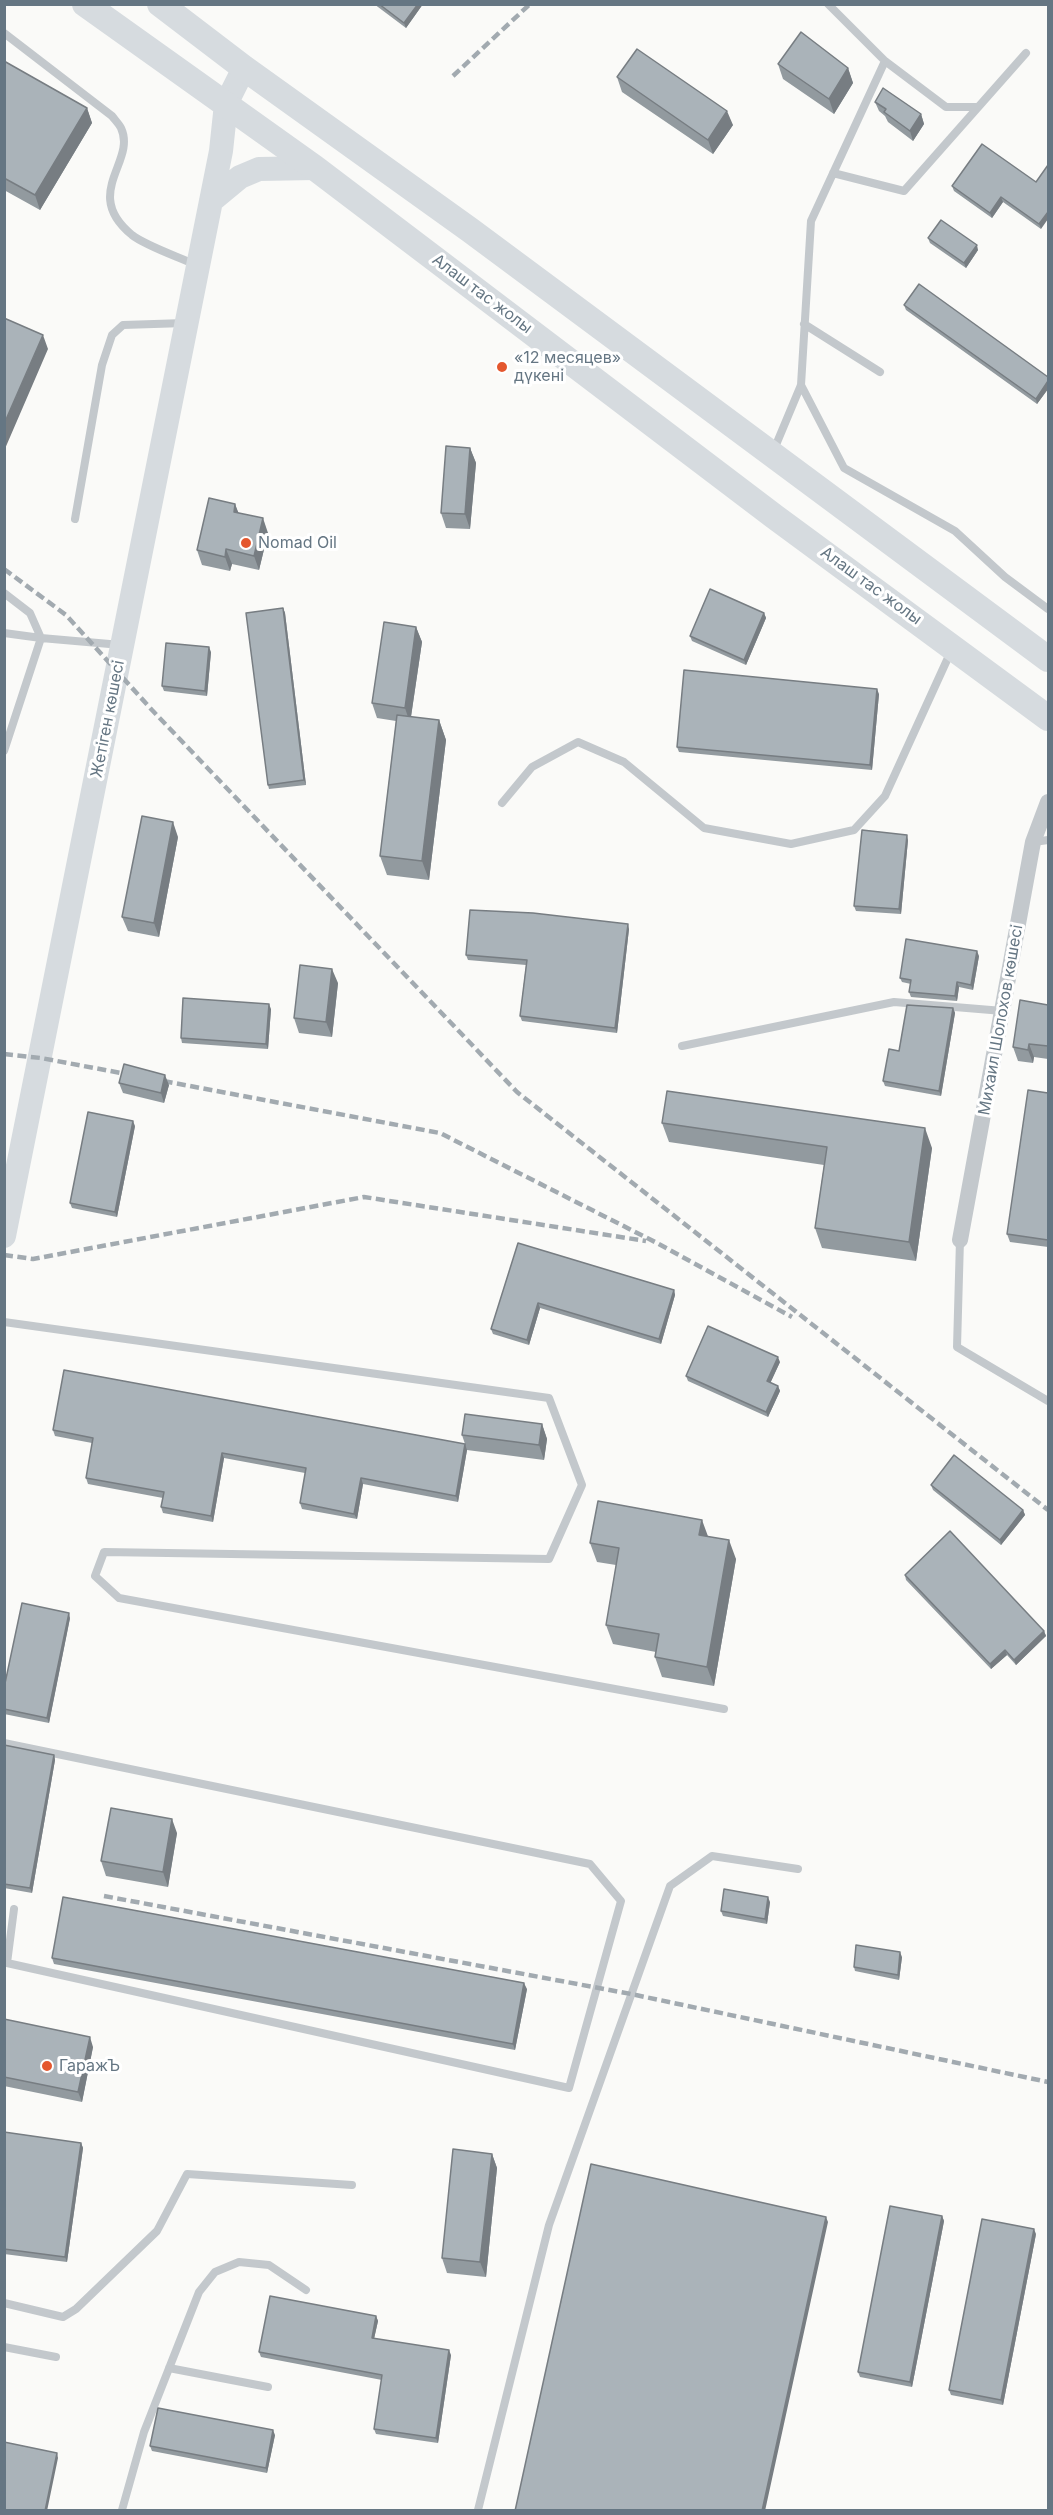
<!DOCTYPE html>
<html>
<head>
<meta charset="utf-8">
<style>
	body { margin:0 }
	#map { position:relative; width:1053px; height:2515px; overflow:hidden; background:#fafaf8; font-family:Inter,sans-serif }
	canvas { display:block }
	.frame { position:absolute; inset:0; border:6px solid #657683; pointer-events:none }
</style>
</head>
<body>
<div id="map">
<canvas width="1053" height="2515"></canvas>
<div class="frame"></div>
</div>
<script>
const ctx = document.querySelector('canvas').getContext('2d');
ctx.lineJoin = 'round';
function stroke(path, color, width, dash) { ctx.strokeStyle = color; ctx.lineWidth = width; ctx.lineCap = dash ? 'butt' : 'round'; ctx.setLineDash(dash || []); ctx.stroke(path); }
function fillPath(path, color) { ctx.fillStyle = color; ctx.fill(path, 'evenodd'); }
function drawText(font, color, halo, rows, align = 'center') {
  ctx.font = font + ' Inter,sans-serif'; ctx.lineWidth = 6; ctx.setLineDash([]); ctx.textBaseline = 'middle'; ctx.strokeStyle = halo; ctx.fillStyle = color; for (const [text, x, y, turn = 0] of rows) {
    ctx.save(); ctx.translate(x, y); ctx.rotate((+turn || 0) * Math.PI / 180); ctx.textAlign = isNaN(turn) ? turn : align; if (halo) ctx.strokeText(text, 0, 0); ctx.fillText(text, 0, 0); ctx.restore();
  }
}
stroke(new Path2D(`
	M4 33 112 116C115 120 119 124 121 128 137 162 81 193 132 235 146 246 179 257 196 265
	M885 61 946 107H977
	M833 173 904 191 1026 53
	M804 324 880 372
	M801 385 844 468 955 531 1005 577 1048 609
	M773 452 801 385 811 221 885 61 828 4
	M75 519 102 365 112 335 123 325 185 323
	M4 593 30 613 41 638 4 633
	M4 751 41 638 121 645
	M502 803 532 767 578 742 624 762 704 828 791 844 854 830 885 796 952 649
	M1034 842 1048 840
	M682 1046 894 1002 1003 1011
	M960 1240 957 1347 1048 1401
	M4 1322 549 1398 582 1485 549 1559 104 1552 95 1576 119 1598 724 1709
	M4 1743 590 1864 621 1901 569 2088 7 1963 14 1909
	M4 2303 63 2317 76 2309 157 2231 187 2174 352 2185
	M4 2347 56 2357
	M169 2368 268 2387
	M122 2510 144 2432 199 2292 215 2272 239 2262 269 2265 306 2290
	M478 2510 549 2225 670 1886 712 1856 798 1869`), '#c3c8cc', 8);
stroke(new Path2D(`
	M960 1240 1033 842 1048 802`), '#c3c8cc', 16);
stroke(new Path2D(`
	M211 201 240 177 259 169 315 168
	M4 1236 221 151 226 104 244 68`), '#d6dbdf', 24);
stroke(new Path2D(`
	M85 4 315 168 775 517 1048 718
	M160 4 244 68 470 230 1048 659`), '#d6dbdf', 26);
stroke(new Path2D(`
	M453 76 530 4
	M4 569 66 615 152 710 517 1092 1048 1510
	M4 1054 41 1058 440 1133 657 1243 792 1317
	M4 1255 33 1259 364 1197 646 1241
	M104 1896 631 1994 1048 2082`), '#a2aab0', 4.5, [9, 4.5]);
fillPath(new Path2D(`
	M374 4H423L406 28Z
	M4 61 87 108 92 123 40 210 4 190Z
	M778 64 848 68 853 83 834 114 783 79Z
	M617 77 733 125 713 154 622 92Z
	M875 102 921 114 924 124 913 141 888 122 885 116 879 111Z
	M1036 182 1041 229 1003 202 992 218 954 191 952 186Z
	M928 238 978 250 966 268 930 243Z
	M904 305 1048 377V389L1037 404 906 310Z
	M470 448 476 463 470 529 446 528 441 513Z
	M235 504 238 513 268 533 259 570 232 564 230 571 202 565 197 550Z
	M283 608 285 613 306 785 269 789 268 785Z
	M764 613 766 618 746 665 692 641 690 636Z
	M416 627 422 642 411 717 439 720 446 740 429 880 387 875 380 856 396 721 377 718 372 703Z
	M211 652 207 696 164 691 162 686Z
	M879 694 872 770 679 752 677 747Z
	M178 837 159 937 128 931 122 917Z
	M908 840 901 914 856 911 854 906Z
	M629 929 617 1033 522 1021 520 1016 526 965 468 960 466 955Z
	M979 956 973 990 959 987 957 1001 911 997 909 992 911 984 902 982 900 978Z
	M338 983 332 1037 299 1033 294 1018Z
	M1048 1000V1059L1034 1057 1033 1063 1018 1061 1013 1047 1048 1005Z
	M953 1008 955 1013 941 1096 885 1086 883 1081 899 1051Z
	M271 1009 268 1049 182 1043 181 1038Z
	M119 1083 169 1085 164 1103 123 1093Z
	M1048 1093V1247L1010 1242 1007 1234Z
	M662 1123 932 1148 916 1261 822 1248 815 1228 824 1165 669 1142Z
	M135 1126 117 1217 72 1208 70 1203Z
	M518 1243 674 1290 675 1295 661 1344 540 1308 529 1345 493 1334 491 1329Z
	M780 1362 770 1383 778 1386 780 1391 768 1417 688 1381 686 1376Z
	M542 1424 547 1439 544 1460 467 1450 458 1502 363 1484 357 1519 302 1509 300 1503 305 1473 224 1458 213 1522 163 1513 161 1507 163 1498 88 1484 86 1478 92 1443 55 1436 53 1430 465 1444 462 1435Z
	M931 1485 1023 1510 1025 1515 1001 1545 933 1490Z
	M708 1536 736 1559 714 1686 662 1677 655 1657 656 1652 613 1644 606 1625 616 1565 597 1562 590 1543Z
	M905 1575 1044 1631 1046 1636 1016 1665 1007 1655 991 1669 906 1580Z
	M70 1618 49 1723 4 1714V1688Z
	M4 1745 54 1755 55 1760 32 1893 4 1888Z
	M177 1833 168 1887 106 1876 101 1861Z
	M770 1902 767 1924 723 1916 721 1911Z
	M902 1957 899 1980 855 1971 854 1967Z
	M52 1958 527 1989 515 2050 54 1964Z
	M4 2019 93 2047 82 2102 4 2086Z
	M4 2132 81 2143 83 2148 67 2262 4 2254Z
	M492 2154 497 2168 486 2277 447 2273 442 2258Z
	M942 2216 944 2221 912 2387 860 2377 858 2372Z
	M1036 2234 1003 2405 951 2395 949 2390Z
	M376 2316 378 2321 374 2339 451 2355 438 2443 376 2434 374 2429 382 2380 261 2357 259 2352Z
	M275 2435 267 2473 152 2451 150 2446Z`), '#929a9f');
fillPath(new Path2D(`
	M418 4H423L406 28 404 23Z
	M848 68 853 83 834 114 829 99Z
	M87 108 92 123 40 210 35 195Z
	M727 111 733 125 713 154 708 140Z
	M921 114 924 124 913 141 910 131Z
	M1001 197 1003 202 992 218 990 213Z
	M1048 212V219L1041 229 1039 224Z
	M977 245 978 250 966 268 964 263Z
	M43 335 48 349 4 451V424Z
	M1048 381V389L1037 404 1036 399Z
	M470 448 476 463 470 529 465 514Z
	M235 504 241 519 234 512Z
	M263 518 268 533 259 570 254 556Z
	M226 549 232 564 230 571 225 557Z
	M283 608 285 613 306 785 304 780Z
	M764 613 766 618 746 665 744 660Z
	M416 627 422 642 410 723 405 708Z
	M209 647 211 652 207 696 205 691Z
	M877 689 879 694 872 770 870 765Z
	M439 720 446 740 429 880 422 861Z
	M173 822 178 837 159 937 154 923Z
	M907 835 908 840 901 914 899 909Z
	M628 924 629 929 617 1033 615 1028Z
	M977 951 979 956 973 990 971 985Z
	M332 969 338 983 332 1037 326 1022Z
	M957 982 959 987 957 1001 955 996Z
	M269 1004 271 1009 268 1049 266 1044Z
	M953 1008 955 1013 941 1096 939 1091Z
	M1029 1044 1034 1057 1033 1063 1028 1050Z
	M165 1075 169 1085 164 1103 161 1093Z
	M133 1121 135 1126 117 1217 115 1212Z
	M925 1128 932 1148 916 1261 909 1242Z
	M674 1290 675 1295 661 1344 659 1339Z
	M538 1303 540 1308 529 1345 527 1340Z
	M778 1357 780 1362 769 1386 767 1381Z
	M778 1386 780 1391 768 1417 766 1412Z
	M542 1424 547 1439 544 1460 539 1445Z
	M465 1444 467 1450 458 1502 456 1496Z
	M222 1453 224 1458 213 1522 211 1516Z
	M361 1478 363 1484 357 1519 354 1514Z
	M1023 1510 1025 1515 1001 1545 1000 1540Z
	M702 1520 709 1539 699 1535Z
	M729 1540 736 1559 714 1686 707 1667Z
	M69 1613 70 1618 49 1723 47 1718Z
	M1044 1631 1046 1636 1016 1665 1014 1660Z
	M1005 1650 1007 1655 991 1669 990 1664Z
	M54 1755 55 1760 32 1893 30 1888Z
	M172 1819 177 1833 168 1887 163 1872Z
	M768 1897 770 1902 767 1924 765 1919Z
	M900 1952 902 1957 899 1980 898 1975Z
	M524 1983 527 1989 515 2050 513 2044Z
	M90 2037 93 2047 82 2102 78 2092Z
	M81 2143 83 2148 67 2262 65 2257Z
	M492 2154 497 2168 486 2277 480 2262Z
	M942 2216 944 2221 912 2387 910 2382Z
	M826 2217 828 2222 765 2511H762Z
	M1034 2229 1036 2234 1003 2405 1001 2400Z
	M376 2316 378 2321 373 2343 372 2338Z
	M449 2350 451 2355 438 2443 436 2438Z
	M273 2430 275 2435 267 2473 266 2468Z
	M57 2453 58 2458 47 2511H45Z`), '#777d82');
const building = new Path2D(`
	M379 4H418L404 23Z
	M801 32 848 68 829 99 778 64Z
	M637 49 727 111 708 140 617 77Z
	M4 61 87 108 35 195 4 178Z
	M883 88 921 114 910 131 884 112 886 109 875 102Z
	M982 144 1036 182 1048 165V212L1039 224 1001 197 990 213 952 186Z
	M941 220 977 245 964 263 928 238Z
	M919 284 1048 377V381L1036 399 904 305Z
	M4 318 43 335 4 424Z
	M446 446 470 448 465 514 441 513Z
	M209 498 235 504 234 512 263 518 254 556 226 549 225 557 197 550Z
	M710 589 764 613 744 660 690 636Z
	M283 608 304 780 268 785 246 613Z
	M384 622 416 627 405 708 372 703Z
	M166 643 209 647 205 691 162 686Z
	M684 670 877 689 870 765 677 747Z
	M397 715 439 720 422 861 380 856Z
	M142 816 173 822 154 923 122 917Z
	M862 830 907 835 899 909 854 906Z
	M470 910 533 913 628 924 615 1028 520 1016 527 960 466 955Z
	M906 939 977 951 971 985 957 982 955 996 909 992 911 980 900 978Z
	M300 965 332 969 326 1022 294 1018Z
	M183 998 269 1004 266 1044 181 1038Z
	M1020 1000 1048 1005V1000V1046L1029 1044 1028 1050 1013 1047Z
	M907 1005 953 1008 939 1091 883 1081 889 1049 899 1051Z
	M124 1064 165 1075 161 1093 119 1083Z
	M1028 1090 1048 1093V1240L1007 1234Z
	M667 1091 925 1128 909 1242 815 1228 827 1147 662 1123Z
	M88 1112 133 1121 115 1212 70 1203Z
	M518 1243 674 1290 659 1339 538 1303 527 1340 491 1329Z
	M708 1326 778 1357 767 1381 778 1386 766 1412 686 1376Z
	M64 1370 465 1444 456 1496 361 1478 354 1514 300 1503 306 1468 222 1453 211 1516 161 1507 164 1492 86 1478 93 1438 53 1430Z
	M465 1414 542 1424 539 1445 462 1435Z
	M954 1455 1023 1510 1000 1540 931 1485Z
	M598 1501 702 1520 699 1535 729 1540 707 1667 655 1657 659 1634 606 1625 619 1548 590 1543Z
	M950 1531 1044 1631 1014 1660 1005 1650 990 1664 905 1575Z
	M22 1603 69 1613 47 1718 4 1709V1688Z
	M4 1745 54 1755 30 1888 4 1884Z
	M111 1808 172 1819 163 1872 101 1861Z
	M724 1889 768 1897 765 1919 721 1911Z
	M63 1897 524 1983 513 2044 52 1958Z
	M856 1945 900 1952 898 1975 854 1967Z
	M4 2019 90 2037 78 2092 4 2077Z
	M4 2132 81 2143 65 2257 4 2249Z
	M453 2149 492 2154 480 2262 442 2258Z
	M591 2164 826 2217 762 2511H515Z
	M890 2206 942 2216 910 2382 858 2372Z
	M982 2219 1034 2229 1001 2400 949 2390Z
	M270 2296 376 2316 372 2338 449 2350 436 2438 374 2429 382 2375 259 2352Z
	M158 2408 273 2430 266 2468 150 2446Z
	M4 2442 57 2453 45 2511H4Z`);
fillPath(building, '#aab3b9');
stroke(building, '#777d82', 1.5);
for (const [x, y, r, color] of [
	[502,367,6,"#e4572e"],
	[246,543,6,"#e4572e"],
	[47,2066,6,"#e4572e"]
]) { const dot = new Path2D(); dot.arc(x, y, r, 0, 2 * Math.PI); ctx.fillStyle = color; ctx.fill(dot); stroke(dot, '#fff', 2); }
drawText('16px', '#657683', '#fff', [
	["Алаш тас жолы",482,294,37],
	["Алаш тас жолы",871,586,36],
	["Жетіген көшесі",108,719,-79],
	["Михаил Шолохов көшесі",1001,1020,-80]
]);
drawText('16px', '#657683', '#fff', [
	["«12 месяцев»",514,358],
	["дүкені",514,376],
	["Nomad Oil",258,543],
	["ГаражЪ",59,2066]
], 'left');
</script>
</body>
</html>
